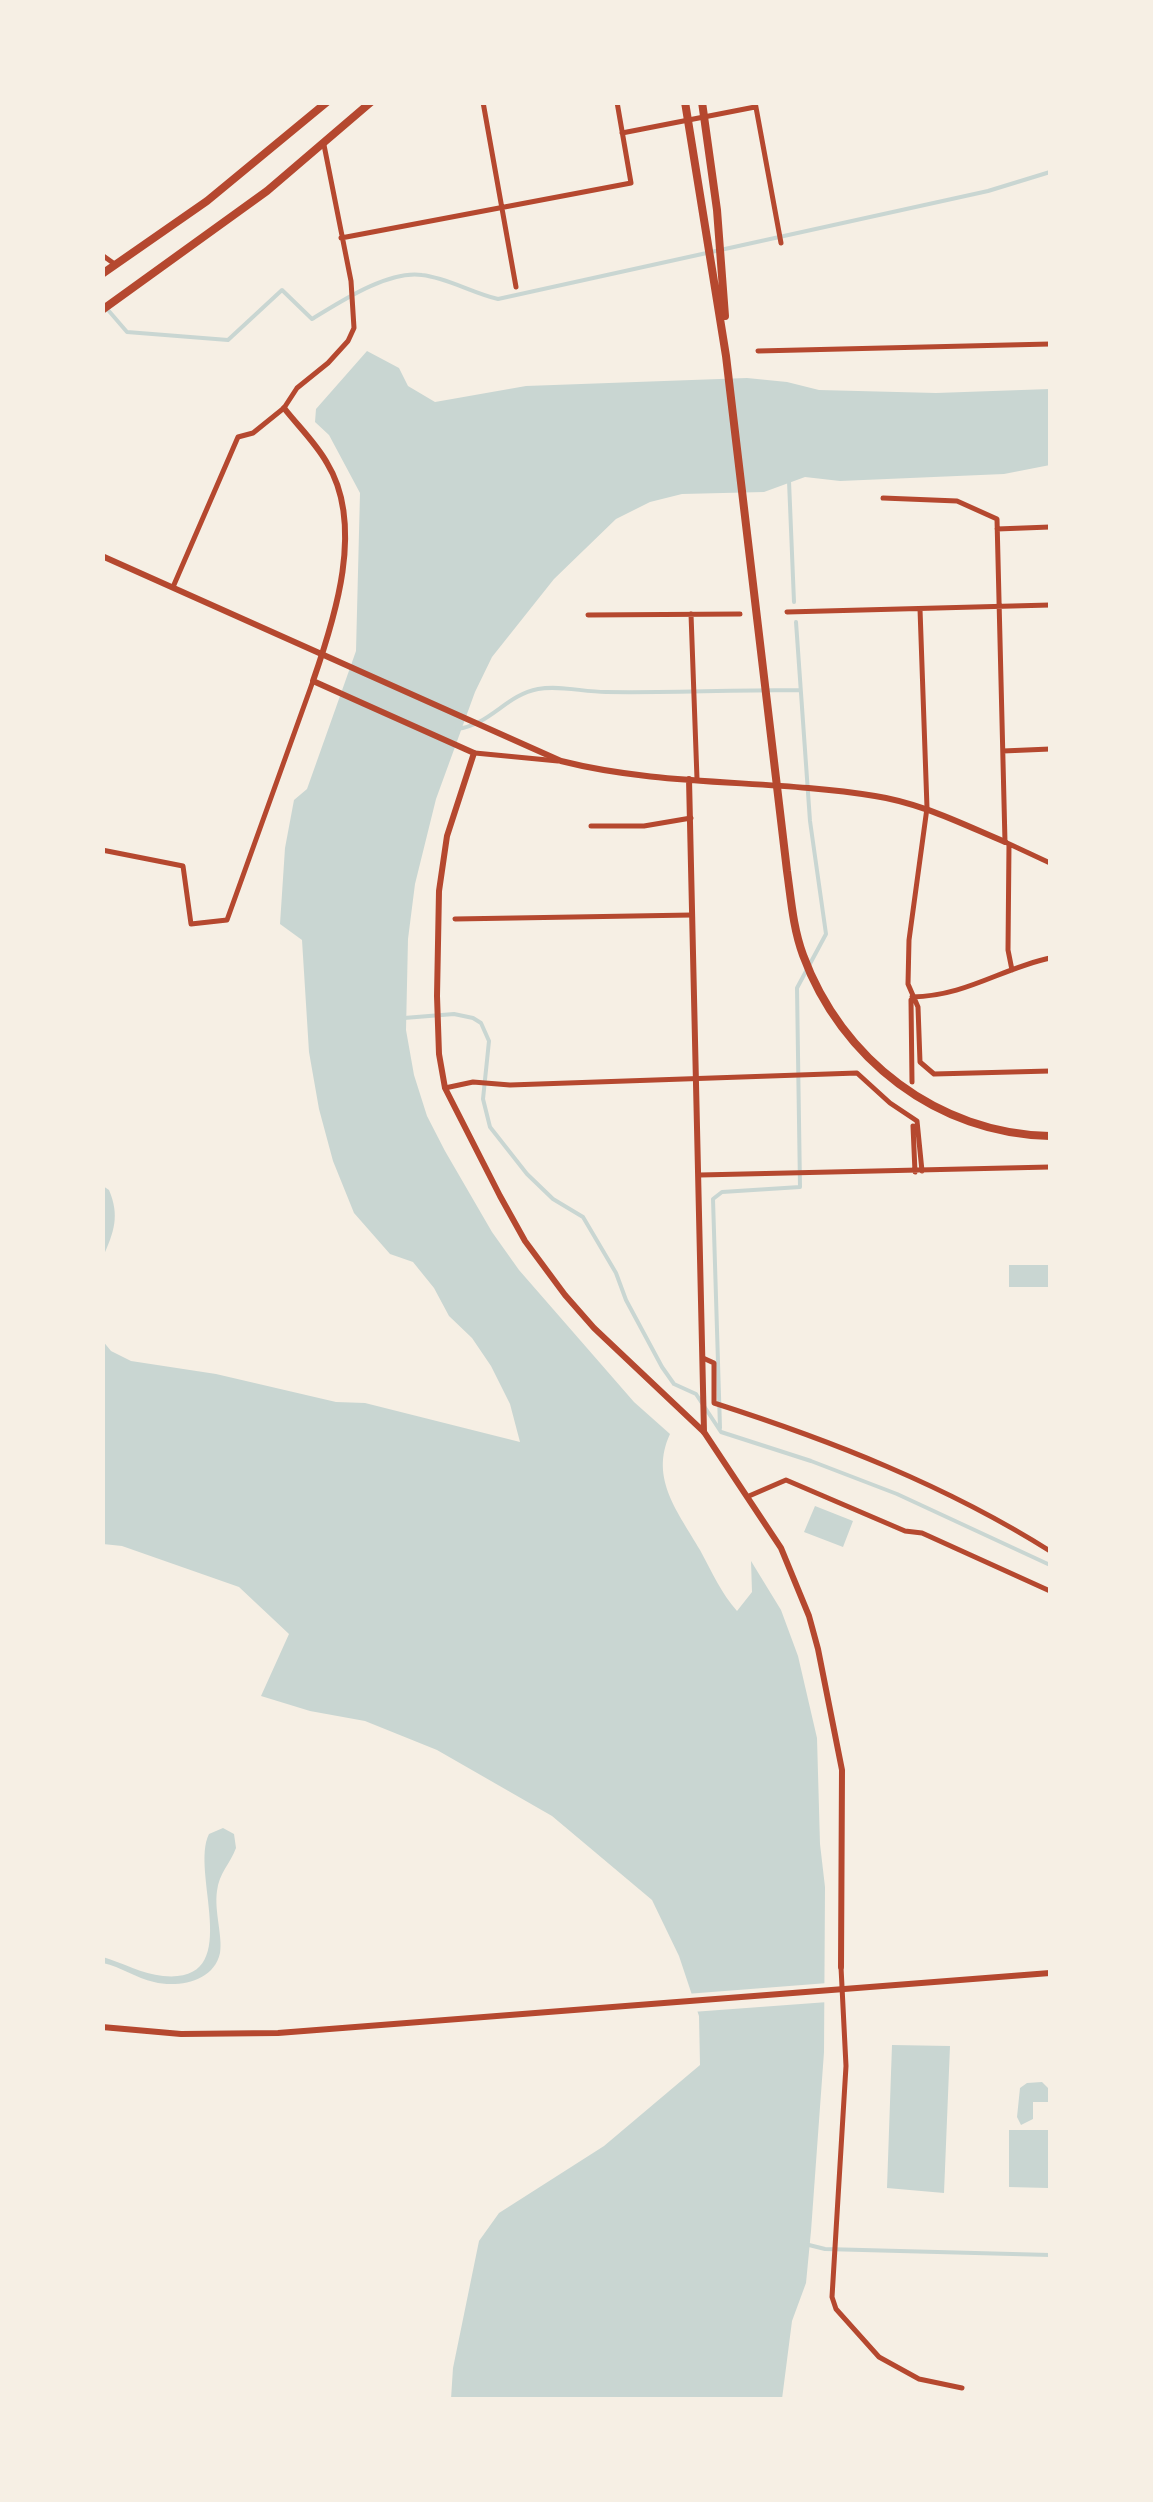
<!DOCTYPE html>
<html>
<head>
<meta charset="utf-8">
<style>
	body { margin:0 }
	#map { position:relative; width:1153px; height:2502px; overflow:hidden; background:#f6efe4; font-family:Quicksand,sans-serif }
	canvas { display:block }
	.frame { position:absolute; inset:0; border:105px solid #f6efe4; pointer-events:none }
</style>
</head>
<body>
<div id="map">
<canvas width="1153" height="2502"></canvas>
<div class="frame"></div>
</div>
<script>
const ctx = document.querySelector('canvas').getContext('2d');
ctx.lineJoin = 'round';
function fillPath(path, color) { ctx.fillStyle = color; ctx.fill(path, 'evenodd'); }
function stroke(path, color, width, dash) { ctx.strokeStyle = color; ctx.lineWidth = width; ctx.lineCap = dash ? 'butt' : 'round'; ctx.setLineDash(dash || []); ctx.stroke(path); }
fillPath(new Path2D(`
	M367 351 399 368 408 386 435 402 526 386 747 378 787 382 819 390 936 393 1050 389V465L1004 474 840 481 805 477 764 492 682 494 650 502 616 519 554 579 492 657 475 692 436 799 415 884 408 939 406 1030 414 1075 427 1116 445 1151 492 1232 519 1270 634 1402 670 1434C649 1479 679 1513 700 1550 712 1572 721 1593 737 1611L752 1592 751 1561 781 1610 798 1656 817 1738 820 1844 825 1887 824 2052 811 2231 806 2283 792 2321 782 2399H451L453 2368 479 2241 499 2213 604 2146 700 2065 699 2016 679 1956 652 1900 552 1816 437 1750 365 1721 310 1711 261 1696 289 1634 239 1587 122 1546 103 1544 102 1340 111 1351 131 1361 216 1374 336 1402 365 1403 520 1442 510 1404 491 1366 472 1338 449 1316 434 1288 413 1262 390 1254 354 1213 333 1161 319 1109 309 1052 302 940 280 924 285 848 294 800 307 789 356 651 360 493 329 435 315 422 316 409Z
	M103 1186 109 1190C120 1216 114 1232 103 1257Z
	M1009 1265H1049L1048 1287H1009Z
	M815 1506 853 1521 843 1547 804 1532Z
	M223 1828 234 1834 236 1848C230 1864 219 1873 217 1891 214 1911 223 1937 220 1953 214 1982 177 1988 154 1982 136 1978 121 1967 103 1963V1957C123 1963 142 1974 163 1976 247 1984 189 1873 209 1834Z
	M892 2045 950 2046 944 2193 887 2188Z
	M1042 2082 1050 2090V2102H1033V2119L1021 2125 1017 2117 1020 2088 1027 2083Z
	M1009 2130H1049L1048 2188 1009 2187Z`), '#c9d6d2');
fillPath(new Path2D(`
	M828 1983V2002L692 2012 686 1994Z`), '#f6efe4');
stroke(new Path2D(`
	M102 303 127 332 228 340 282 290 312 319C340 302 388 270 422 275 448 278 472 293 498 299L988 191 1050 172
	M789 481 794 602
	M457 729C490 725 506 695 538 689 560 685 583 692 606 692 671 693 735 690 799 690
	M404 1018 454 1014 473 1018 481 1023 489 1041 483 1099 490 1127 527 1174 553 1199 583 1217 616 1273 626 1300 662 1367 674 1384 696 1394 721 1432 811 1461 897 1494 1050 1565
	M720 1428 713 1199 722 1192 800 1187 797 988 826 934 810 821 796 622
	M809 2245 825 2249 1050 2255`), '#c9d6d2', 4);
stroke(new Path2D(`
	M483 102 516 287
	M755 102 781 243
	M622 133 755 107
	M341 238 631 183 617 102
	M102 255 116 265
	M758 351 1050 344
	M883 498 957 501 997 519 1005 842 1050 863
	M997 529 1050 527
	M173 587 238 437 253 433 284 408 297 388 328 363 348 341 354 328 351 281 324 145
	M920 609 927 808 909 940 908 984 918 1007 920 1062 934 1074 1050 1071
	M787 612 1050 605
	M691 614 697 779
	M588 615 740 614
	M1003 751 1050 749
	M475 753 558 761
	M591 826H644L691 818
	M1009 844 1008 950 1012 970
	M102 850 183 866 191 924 227 920 313 681
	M455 919 692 915
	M912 997C966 996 1000 969 1050 958
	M911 1000 912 1082
	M445 1088 473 1082 510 1085 857 1073 890 1103 917 1121 922 1171
	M913 1126 915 1172
	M700 1175 1050 1167
	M703 1358 714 1363V1403C830 1440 947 1486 1050 1551
	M749 1496 786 1480 905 1531 922 1533 1050 1591
	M841 1967 846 2066 832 2297 836 2309 879 2357 919 2379 962 2388`), '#b5482f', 5);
stroke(new Path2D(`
	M102 556 561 761C663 787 771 779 875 796 921 803 962 824 1005 842
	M689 779 704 1432
	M102 2027 181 2034 278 2033 1050 1973`), '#b5482f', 6);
stroke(new Path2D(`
	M284 408C298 426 316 443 327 463 365 525 335 618 313 681L474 753 447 836 439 891 437 996 439 1054 445 1088 500 1196 525 1241 565 1295 594 1328 704 1432 781 1548 809 1616 818 1649 842 1770 841 1967`), '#b5482f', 6);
stroke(new Path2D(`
	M685 102 726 356 787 871C791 899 793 928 803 955 841 1059 938 1134 1050 1136
	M702 102 717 210 725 316
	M102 274 207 201 327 102
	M102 310 267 191 371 102`), '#b5482f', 8);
</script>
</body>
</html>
